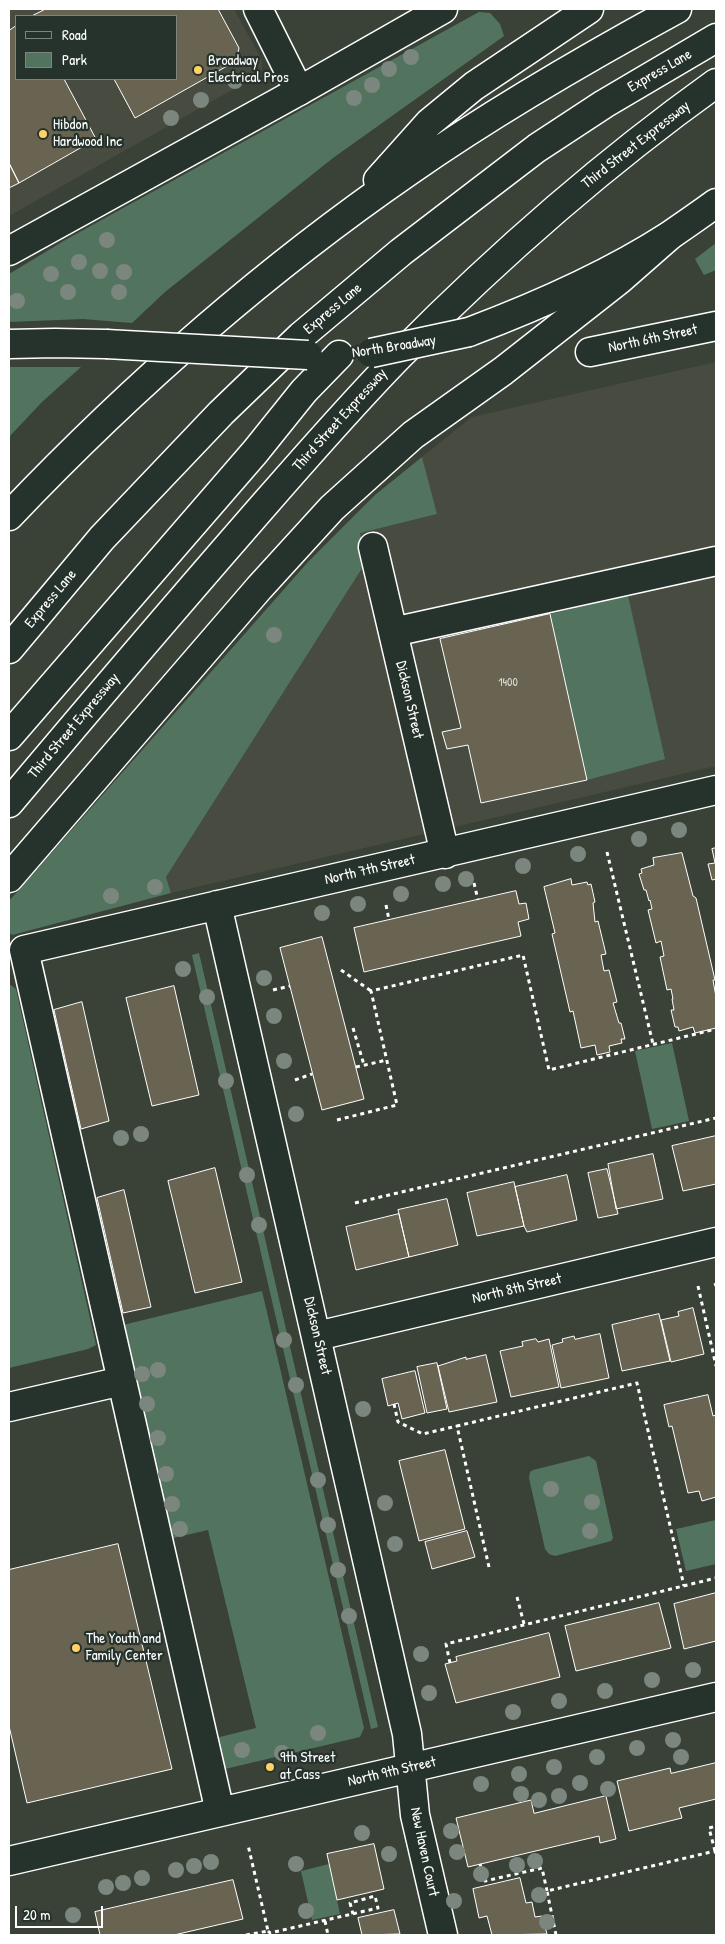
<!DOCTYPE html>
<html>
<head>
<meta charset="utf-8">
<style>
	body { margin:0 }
	#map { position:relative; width:725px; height:1944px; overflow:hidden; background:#3a4238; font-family:"Patrick Hand",sans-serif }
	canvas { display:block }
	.frame { position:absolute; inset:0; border:10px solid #fff; pointer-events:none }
	.legend { position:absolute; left:15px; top:15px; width:162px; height:65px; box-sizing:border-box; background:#26332d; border:1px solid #7d8581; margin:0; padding:6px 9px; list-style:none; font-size:15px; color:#fff }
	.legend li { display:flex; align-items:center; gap:10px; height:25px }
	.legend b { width:25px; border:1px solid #7d8581 }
	.scale { position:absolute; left:15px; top:1906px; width:88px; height:22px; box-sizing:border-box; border:2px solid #fff; border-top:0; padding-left:6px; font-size:15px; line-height:18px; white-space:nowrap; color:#fff; -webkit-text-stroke:4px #26332d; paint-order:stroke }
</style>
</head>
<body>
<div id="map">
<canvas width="725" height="1944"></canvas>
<div class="frame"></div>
<ul class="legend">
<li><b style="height:6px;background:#26332d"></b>Road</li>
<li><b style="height:14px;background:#52745f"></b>Park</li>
</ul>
<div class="scale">20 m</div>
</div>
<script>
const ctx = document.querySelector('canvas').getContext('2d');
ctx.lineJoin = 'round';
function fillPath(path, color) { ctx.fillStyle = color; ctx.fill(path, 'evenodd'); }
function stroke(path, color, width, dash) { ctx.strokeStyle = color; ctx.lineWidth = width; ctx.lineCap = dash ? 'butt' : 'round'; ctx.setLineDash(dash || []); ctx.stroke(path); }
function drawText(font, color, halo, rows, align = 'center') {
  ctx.font = font + ' "Patrick Hand",sans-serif'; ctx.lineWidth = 4.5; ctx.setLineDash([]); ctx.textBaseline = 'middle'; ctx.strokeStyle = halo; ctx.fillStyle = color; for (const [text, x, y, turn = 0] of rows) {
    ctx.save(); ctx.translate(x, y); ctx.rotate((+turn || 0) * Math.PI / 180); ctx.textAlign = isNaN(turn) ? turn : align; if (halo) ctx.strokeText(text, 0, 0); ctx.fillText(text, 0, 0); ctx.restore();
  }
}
fillPath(new Path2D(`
	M9 9H234L262 60V70L246 82 9 216ZM16 16H176V79H16Z
	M716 362V766L171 893 166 877 366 562 359 533 437 514 422 457 472 417Z`), '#484c40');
fillPath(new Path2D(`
	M479 12 490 13 500 24 504 36 333 158 165 292 132 323 83 319 9 322V274L67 239Z
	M716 243V270L704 275 695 259Z
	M9 367H81L42 402 9 437Z
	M422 457 437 514 360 533 366 562 166 877 171 893 12 935 9 932V901L308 562 375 495Z
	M628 596 665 759 587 780 550 614Z
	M199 953 378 1727 371 1729 192 955Z
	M9 984 16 989 96 1345 88 1349 9 1368Z
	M672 1043 689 1121 652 1129 635 1051Z
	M262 1291 364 1728 360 1737 225 1769 216 1738 256 1728 208 1530 169 1539 123 1325Z
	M589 1456 596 1461 613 1538 611 1541 555 1556 549 1554 545 1549 529 1478 530 1472 533 1470Z
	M716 1520V1564L686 1571 676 1529Z
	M329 1864 340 1914 312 1920 301 1871Z`), '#52745f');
const building = new Path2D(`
	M46 9H218L239 48 236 61 135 118 114 79H176V16H32Z
	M16 26V79H64L96 139 19 183 9 163V31Z
	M9 163 19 183 9 188Z
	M550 614 587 780 481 803 468 745 447 749 442 732 461 728 440 639Z
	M716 848V879L712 880 708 864 715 863 712 849Z
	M682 853 693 896 696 898 715 980H713L716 997V1028L695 1033 693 1027 679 1031 678 1027H675L671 1010H674L672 999H673L671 989 667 990 660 957 664 956 661 941 656 943 648 910 652 909 650 900 649 901 646 890H644L639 874 642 873 641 869 654 865 653 858Z
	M571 879 572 885 587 882 588 885 591 884 595 902 593 903 595 922 598 921 606 954 601 955 604 971 609 970 617 1002 613 1003 619 1023H621L625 1039H621L622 1043 609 1046 610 1052 597 1055 595 1045 581 1048 573 1011 570 1012 552 934 555 933 544 887Z
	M516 891 519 904 526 903 529 919 518 922 521 936 364 972 354 928Z
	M322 937 364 1099 322 1110 280 948Z
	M174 986 199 1095 152 1106 126 998Z
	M82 1002 109 1121 81 1129 54 1010Z
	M716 1136V1184L683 1191 672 1146Z
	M653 1154 663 1199 616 1209 608 1164Z
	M215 1168 242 1282 195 1293 168 1181Z
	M607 1169 618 1214 598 1218 588 1173Z
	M567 1175 577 1220 527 1232 524 1226 515 1187Z
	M514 1182 524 1226 477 1236 467 1193Z
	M124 1190 151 1307 123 1313 97 1198Z
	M447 1199 458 1245 409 1257 398 1210Z
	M399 1214 409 1257 356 1270 346 1227Z
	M693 1308 704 1354 671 1362 661 1320 679 1316 678 1312Z
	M659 1314 670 1361 622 1371 612 1325Z
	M600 1334 609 1378 561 1388 552 1345 563 1342 562 1339 574 1336 575 1339Z
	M536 1339 538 1342 549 1339 559 1387 511 1397 500 1351 523 1346 522 1342Z
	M486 1355 497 1402 449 1412 438 1366 466 1357V1359Z
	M437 1363 447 1409 427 1413 417 1367Z
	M415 1371 425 1413 402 1419 398 1403 388 1406 382 1379Z
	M708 1395 713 1416 716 1415V1497L702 1501 699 1491 688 1493 672 1426 669 1427 664 1405Z
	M445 1450 465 1529 419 1541 399 1461Z
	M467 1531 475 1557 432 1569 425 1542Z
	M118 1544 172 1769 27 1803 9 1726V1570Z
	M716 1593V1641L684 1649 674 1604Z
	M659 1603 671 1648 576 1671 565 1626Z
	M549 1633 560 1677 456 1703 445 1664 457 1661 456 1657Z
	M716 1763V1799L679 1808 682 1818 629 1831 617 1781 670 1768 671 1773Z
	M606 1796 616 1839 600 1843 599 1836 468 1867 456 1818 531 1800 534 1813Z
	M374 1844 384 1889 337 1900 327 1854Z
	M520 1878 526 1903 532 1902 535 1917 542 1916 547 1934 492 1935 487 1916 479 1918 473 1889Z
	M233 1880 243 1919 174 1935H100L95 1912Z
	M394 1910 400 1934 362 1935 358 1918Z`);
fillPath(building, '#686451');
stroke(building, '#fff', 1);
const minor = new Path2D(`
	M258 9 299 91
	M590 352 716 326
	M373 547 445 854
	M393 632 716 561
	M217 905 407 1734 415 1815 443 1935
	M317 1336 716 1242
	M9 1407 122 1381
	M220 1812 24 950 716 790
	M9 1861 716 1697`);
const major = new Path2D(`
	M9 251 299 91 443 9
	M469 332C538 306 607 276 669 236 685 225 701 214 716 203
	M9 344 55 343 106 344`);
const highway = new Path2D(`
	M378 180 429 123 474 86 589 9
	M9 516C130 389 264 271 409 171 495 111 585 59 677 9
	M9 649 102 538 221 413 301 336 401 252 537 148 604 104 716 38
	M9 736 255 452 304 391 339 355
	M9 803C89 708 169 614 250 521 299 465 348 408 400 355 498 256 603 164 716 83
	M9 878 259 588 332 508 413 435 503 371 619 280 668 237`);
stroke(minor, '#fff', 31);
stroke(major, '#fff', 31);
stroke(highway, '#fff', 31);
stroke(new Path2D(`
	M607 852 653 1044
	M474 883 478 900
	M386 905 389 920
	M341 970 371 991
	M273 990 290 986
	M353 1028 364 1065
	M356 1067 387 1060
	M295 1080 312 1074
	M337 1120 397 1105 371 991 523 955 549 1070 716 1029
	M355 1203 716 1118
	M715 1283 716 1286
	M698 1286 716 1366
	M394 1404 398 1422 423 1434 457 1426
	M489 1567 457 1426 637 1383 684 1586
	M517 1597 524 1624
	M450 1663 446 1644 716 1578
	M715 1851 709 1828 716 1826
	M480 1864 485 1881 542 1868 547 1891
	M325 1921 328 1935
	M268 1931 270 1933 378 1908 375 1896 350 1903 353 1914
	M246 1935 268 1931 248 1845
	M556 1935 547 1891 715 1851 716 1856`), '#fff', 3, [4, 4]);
stroke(minor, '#26332d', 28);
stroke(major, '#26332d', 28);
stroke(highway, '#26332d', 28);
const majorBridge = new Path2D(`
	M106 344 308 355
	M371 353 469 332`);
stroke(majorBridge, '#fff', 31, []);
stroke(majorBridge, '#26332d', 28);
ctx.fillStyle = '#7b877e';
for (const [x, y] of [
	[411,57],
	[389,69],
	[235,81],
	[372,85],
	[354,98],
	[201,100],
	[171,118],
	[107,240],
	[79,262],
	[100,271],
	[124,272],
	[51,274],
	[68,292],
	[119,292],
	[17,301],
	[274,635],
	[679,830],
	[639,839],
	[578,854],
	[523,866],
	[466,879],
	[443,884],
	[155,887],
	[401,894],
	[111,896],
	[358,904],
	[322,913],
	[183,969],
	[264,978],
	[207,997],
	[274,1016],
	[284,1061],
	[226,1081],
	[296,1114],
	[141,1134],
	[121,1138],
	[247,1175],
	[259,1225],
	[284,1340],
	[158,1370],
	[142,1374],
	[296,1385],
	[147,1404],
	[363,1409],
	[158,1438],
	[166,1474],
	[318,1480],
	[551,1489],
	[592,1502],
	[385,1503],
	[172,1504],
	[328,1525],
	[180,1529],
	[590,1531],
	[395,1544],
	[338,1570],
	[349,1616],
	[421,1654],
	[693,1670],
	[652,1680],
	[605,1691],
	[429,1693],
	[559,1701],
	[513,1712],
	[318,1733],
	[673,1740],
	[637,1748],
	[242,1750],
	[282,1753],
	[597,1757],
	[681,1757],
	[554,1767],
	[519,1774],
	[580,1783],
	[481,1784],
	[608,1789],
	[521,1794],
	[559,1796],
	[539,1800],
	[451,1831],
	[362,1833],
	[457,1852],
	[389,1854],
	[535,1861],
	[211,1862],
	[296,1864],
	[517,1865],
	[194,1866],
	[176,1870],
	[481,1874],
	[142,1878],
	[123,1883],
	[106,1887],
	[539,1895],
	[454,1901],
	[306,1911],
	[73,1915],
	[547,1922]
]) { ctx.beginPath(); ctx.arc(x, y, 8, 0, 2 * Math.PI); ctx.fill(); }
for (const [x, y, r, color] of [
	[198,70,5,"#ffd166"],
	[43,134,5,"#ffd166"],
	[76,1648,5,"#ffd166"],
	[270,1767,5,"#ffd166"]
]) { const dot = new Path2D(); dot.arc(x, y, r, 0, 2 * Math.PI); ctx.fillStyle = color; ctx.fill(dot); stroke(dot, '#26332d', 2); }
drawText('12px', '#d9d8d4', null, [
	["1400",508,683]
]);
drawText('15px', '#fff', '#26332d', [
	["Broadway",208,61],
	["Electrical Pros",208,78],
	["Hibdon",53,125],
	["Hardwood Inc",53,142],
	["The Youth and",86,1639],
	["Family Center",86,1656],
	["9th Street",280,1758],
	["at Cass",280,1775]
], 'left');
drawText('15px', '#fff', '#26332d', [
	["Express Lane",660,71,-30],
	["Third Street Expressway",636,145,-38],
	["Express Lane",333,309,-40],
	["North 6th Street",653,339,-12],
	["North Broadway",394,347,-9],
	["Third Street Expressway",340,420,-48],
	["Express Lane",51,599,-50],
	["Dickson Street",409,700,77],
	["Third Street Expressway",74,726,-50],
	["North 7th Street",370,870,-13],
	["North 8th Street",517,1289,-13],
	["Dickson Street",317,1336,77],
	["North 9th Street",392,1772,-13],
	["New Haven Court",424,1852,78]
]);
</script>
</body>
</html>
